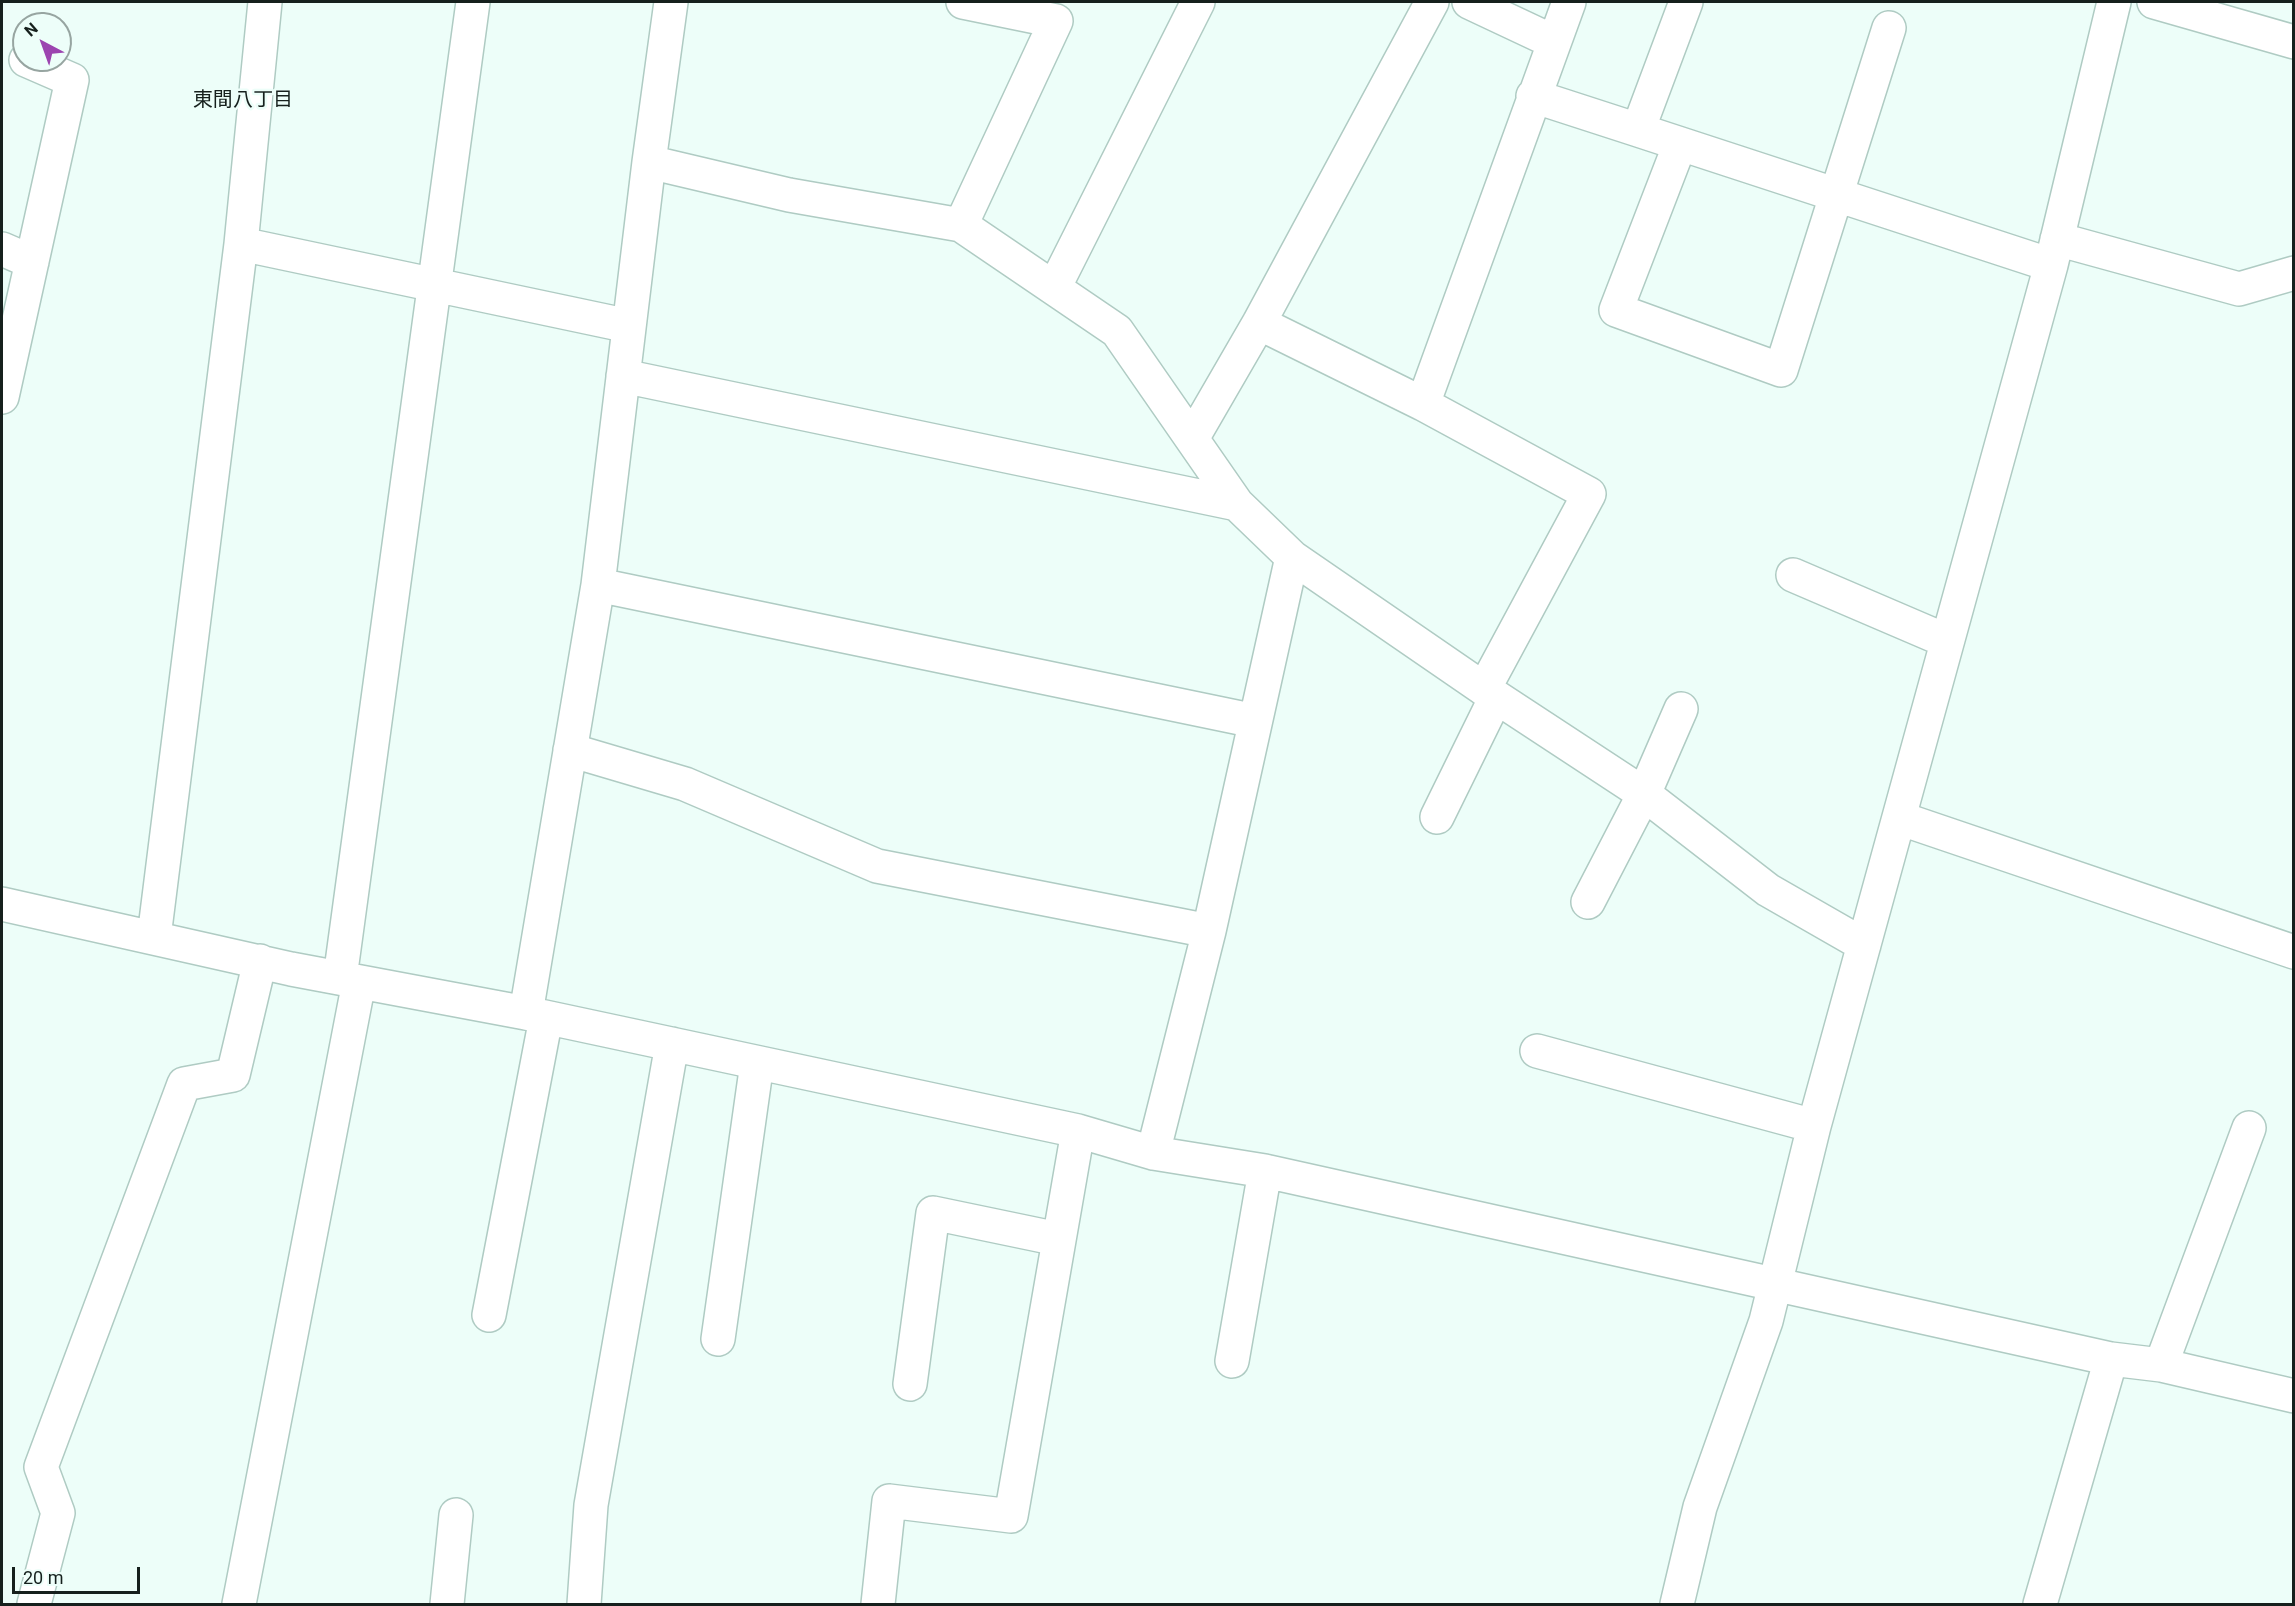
<!DOCTYPE html>
<html>
<head>
<meta charset="utf-8">
<style>
	body { margin:0 }
	#map { position:relative; width:2295px; height:1606px; overflow:hidden; background:#edfef9; font-family:Roboto,sans-serif }
	canvas { display:block }
	.frame { position:absolute; inset:0; border:3px solid #16201d; pointer-events:none }
	.north { position:absolute; left:12px; top:12px; width:60px; height:60px; box-sizing:border-box; background:#edfef9; border:2px solid #97a5a1; border-radius:50%; rotate:319deg; font-size:16px; font-weight:700; line-height:24px; text-align:center; color:#16201d }
	.north::after { content:''; display:block; margin:auto; width:21px; height:27px; background:#9c44b0; clip-path:polygon(50% 0,100% 100%,50% 72%,0 100%) }
	.scale { position:absolute; left:12px; top:1567px; width:128px; height:27px; box-sizing:border-box; border:3px solid #16201d; border-top:0; padding-left:8px; font-size:18px; line-height:21px; white-space:nowrap; color:#16201d; -webkit-text-stroke:4px #edfef9; paint-order:stroke }
</style>
</head>
<body>
<div id="map">
<canvas width="2295" height="1606"></canvas>
<div class="frame"></div>
<div class="north">N</div>
<div class="scale">20 m</div>
</div>
<script>
const ctx = document.querySelector('canvas').getContext('2d');
ctx.lineJoin = 'round';
function stroke(path, color, width, dash) { ctx.strokeStyle = color; ctx.lineWidth = width; ctx.lineCap = dash ? 'butt' : 'round'; ctx.setLineDash(dash || []); ctx.stroke(path); }
function drawText(font, color, halo, rows, align = 'center') {
  ctx.font = font + ' Roboto,"Noto Sans JP",sans-serif'; ctx.lineWidth = 5; ctx.setLineDash([]); ctx.textBaseline = 'middle'; ctx.strokeStyle = halo; ctx.fillStyle = color; for (const [text, x, y, turn = 0] of rows) {
    ctx.save(); ctx.translate(x, y); ctx.rotate((+turn || 0) * Math.PI / 180); ctx.textAlign = isNaN(turn) ? turn : align; if (halo) ctx.strokeText(text, 0, 0); ctx.fillText(text, 0, 0); ctx.restore();
  }
}
const street = new Path2D(`
	M1469 2 1554 42
	M1686 2 1638 130 2051 265
	M2154 2 2294 42
	M1533 96 1638 130
	M1680 144 1616 310 1781 370 1889 28
	M649 162 789 195 961 225 1117 331 1237 504 1292 557 1484 689 1644 794 1768 890 1864 945
	M961 225 1056 21 963 2
	M2057 239 2239 289 2294 273
	M241 244 629 326
	M2 249 32 262
	M1054 288 1198 2
	M1259 323 1423 404 1589 494 1484 689
	M623 376 1237 504
	M2 397 72 80 26 60
	M1423 404 1569 2
	M1193 437 1259 323 1432 2
	M1793 575 1947 641
	M598 585 1255 721
	M570 750 685 784 877 866 1209 931
	M1437 817 1496 697
	M1899 818 2294 952
	M1588 902 1644 794 1681 709
	M2 904 291 969 526 1013 1078 1131 1153 1153 1265 1171 2111 1359 2161 1365 2294 1396
	M154 937 241 244 265 2
	M340 978 473 2
	M526 1013 598 585 649 162 671 2
	M1537 1051 1814 1126
	M1153 1153 1209 931 1292 557
	M489 1315 546 1018
	M718 1339 757 1063
	M1232 1361 1265 1171
	M2161 1365 2249 1128
	M910 1384 933 1213 1058 1239
	M34 1604 58 1513 41 1467 184 1084 233 1075 260 961
	M239 1604 359 982
	M447 1604 456 1515
	M584 1604 591 1505 672 1044
	M878 1604 889 1501 1011 1516 1078 1131
	M1677 1604 1700 1507 1766 1321 1814 1126 2051 265 2114 2
	M2040 1604 2111 1359`);
stroke(street, '#afcbc3', 36);
stroke(street, '#fff', 33);
drawText('20px', '#16201d', '#edfef9', [
	["東間八丁目",243,101]
]);
</script>
</body>
</html>
